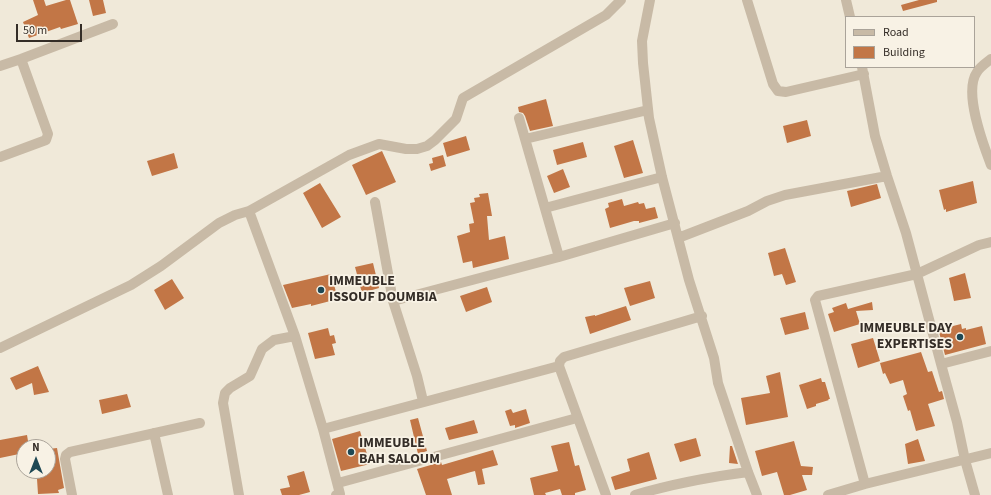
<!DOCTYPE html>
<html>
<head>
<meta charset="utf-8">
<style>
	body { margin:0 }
	#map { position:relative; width:991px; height:495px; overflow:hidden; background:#f0e9d9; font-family:"Source Sans 3",sans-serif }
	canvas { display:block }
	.legend { position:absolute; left:845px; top:16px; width:130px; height:52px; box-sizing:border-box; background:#f8f2e5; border:1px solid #aaa399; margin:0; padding:5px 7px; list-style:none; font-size:12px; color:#342d27 }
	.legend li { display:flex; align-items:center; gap:8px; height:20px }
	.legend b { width:20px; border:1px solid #aaa399 }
	.north { position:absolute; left:16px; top:439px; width:40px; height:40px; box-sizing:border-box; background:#f8f2e5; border:1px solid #aaa399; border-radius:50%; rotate:0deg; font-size:11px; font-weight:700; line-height:16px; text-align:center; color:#342d27 }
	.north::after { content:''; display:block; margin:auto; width:14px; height:18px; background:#1e4854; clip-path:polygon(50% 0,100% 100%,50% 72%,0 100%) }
	.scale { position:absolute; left:16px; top:24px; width:66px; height:18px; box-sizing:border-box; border:2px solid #342d27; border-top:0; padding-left:5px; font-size:12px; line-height:14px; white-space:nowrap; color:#342d27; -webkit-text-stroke:3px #f8f2e5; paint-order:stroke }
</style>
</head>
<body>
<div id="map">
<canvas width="991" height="495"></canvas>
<ul class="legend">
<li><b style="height:5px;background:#c8baa6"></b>Road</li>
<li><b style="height:11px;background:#c27646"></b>Building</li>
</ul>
<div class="north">N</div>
<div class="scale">50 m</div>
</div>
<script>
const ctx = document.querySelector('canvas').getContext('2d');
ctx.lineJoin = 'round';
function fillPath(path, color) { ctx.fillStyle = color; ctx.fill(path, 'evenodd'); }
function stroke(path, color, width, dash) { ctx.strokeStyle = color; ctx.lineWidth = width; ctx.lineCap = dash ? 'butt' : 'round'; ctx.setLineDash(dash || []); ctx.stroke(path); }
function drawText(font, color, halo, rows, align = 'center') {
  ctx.font = font + ' "Source Sans 3",sans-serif'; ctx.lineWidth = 3.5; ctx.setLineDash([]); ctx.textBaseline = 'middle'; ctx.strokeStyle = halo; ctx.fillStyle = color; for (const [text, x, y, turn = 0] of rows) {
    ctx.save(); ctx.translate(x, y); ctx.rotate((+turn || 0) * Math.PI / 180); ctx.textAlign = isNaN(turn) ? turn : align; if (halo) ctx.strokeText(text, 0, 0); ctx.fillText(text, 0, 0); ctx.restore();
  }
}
fillPath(new Path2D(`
	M33 0H44L46 6 66 0H70L78 24 61 29 60 27 29 38 23 22 38 15Z
	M89 0H103L106 13 93 16Z
	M919 0H937V2L903 11 901 5Z
	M546 99 553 126 530 131 525 116 523 113 519 112 518 107Z
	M807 120 811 136 787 143 783 126Z
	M466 136 470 150 447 157 443 143Z
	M633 140 643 173 624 178 614 146Z
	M583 142 587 157 557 165 553 150Z
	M382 151 396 182 366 195 352 165Z
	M174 153 178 168 152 176 147 161Z
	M443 155 446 166 431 171 429 164 433 163 432 158Z
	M563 169 570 187 554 193 547 176Z
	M973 181 977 203 946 212V209L944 210 939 190Z
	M320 183 341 217 322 228 303 193Z
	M877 184 881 198 851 207 847 191Z
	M488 193 492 216H487L489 240 505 236 509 259 473 268 472 261 463 263 457 236 470 232 469 224 474 223 470 203 475 202 474 198 480 197 479 194Z
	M622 199 624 206 638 202 639 204 644 203 646 209 655 207 658 218 639 223V221H634L610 228 605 209 609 207 608 203Z
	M785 248 796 282 786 285 782 274 774 276 768 253Z
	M373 263 379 288 362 293 355 267Z
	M965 273 971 298 954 301 949 278Z
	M331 274 338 299 311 306V304L292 308 283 285Z
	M172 279 184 298 165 310 154 290Z
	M650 281 655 298 630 306 624 288Z
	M487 287 492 302 466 312 460 296Z
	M872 302 873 310 856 311 860 324 834 332 828 314 834 312 832 308 846 303 848 309Z
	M626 306 631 320 590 334 585 317 595 315V316Z
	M805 312 809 329 785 335 780 318Z
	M961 324 962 329 966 328V330L982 326 986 344 945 355 938 328 949 325V327Z
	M328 328 330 336 334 335 336 343 332 344 335 355 315 359 308 333Z
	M873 338 880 361 858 368 851 344Z
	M921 352 928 372 932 371 939 392 942 391 944 399 928 404 935 426 916 431 910 410 908 411 903 396 907 394 903 380 890 384 885 373 883 374 880 363Z
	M38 366 49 392 34 395 32 383 16 390 10 378Z
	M780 372 788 417 746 425 741 398 770 393 766 376Z
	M821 378 822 382H825L830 399H828L829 400 816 404V406L807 409 799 385Z
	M127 394 131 407 102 414 99 400Z
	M511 409 513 413 526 409 530 423 515 428V425L510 426 505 411Z
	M418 418 427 451 418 454 410 420Z
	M474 420 478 433 449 440 445 428Z
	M360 431 370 464 341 471 332 439Z
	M27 435 29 447H24V453L0 458V440Z
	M696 438 701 456 680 462 674 444Z
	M918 439 925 461 908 464 905 444Z
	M794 441 801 466 813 467 812 475H802L807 490 790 495H784L777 472 762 476 755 451Z
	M569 442 575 466 579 465 586 490 575 493V495H562L560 489 545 493 546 495H534L530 478 558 471 551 446Z
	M730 446H732L738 464 729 463Z
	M57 448 64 488 58 490 59 493 38 494 37 479H36L35 471H48V449Z
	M493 450 498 465 482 469 485 484 478 485 475 471 471 472 447 479 452 495H426L417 469 441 462 442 465Z
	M649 452 657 479 615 490 611 477 630 471 627 459Z
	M304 471 310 492 299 495H282L280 489 290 487 287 476Z`), '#c27646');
stroke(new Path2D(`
	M650 0 642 41 643 63 649 118 662 177 689 280 714 358 718 383 748 472 757 495
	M747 0 773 84 778 91 786 92 864 74
	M846 0 850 17
	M991 59C986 63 980 67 977 72 963 92 983 144 991 165
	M0 66 21 59 113 24
	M862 67 875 136 887 176 906 233 941 364 957 422 965 460 975 495
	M519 118 559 257
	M525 139 648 110
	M0 157 46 140 48 134 21 59
	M375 202 393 301 417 376 423 401
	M545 208 662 177
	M249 211 295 336 323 429 340 494 336 495
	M678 238 748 211 767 201 785 195 887 176
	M393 301 559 257 675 223
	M0 348 131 285 161 266 219 223 235 215 249 211 349 155 379 144 406 149H417L427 146 435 140 456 119 463 98 606 15 621 0
	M941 364 991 351
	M323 429 559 366
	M154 433 168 495
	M338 483 577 418
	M865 484 815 300 818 296 917 274 979 245 991 242
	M72 495 65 459 66 455 70 452 200 423
	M239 495 223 403 225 393 230 388 250 376 262 349 274 340 295 336
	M606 495 559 366 560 361 564 357 702 316
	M635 495C672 484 709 477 748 472
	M828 495 865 484 991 453`), '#c8baa6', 10);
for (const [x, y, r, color] of [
	[321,290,4,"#1e4854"],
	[960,337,4,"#1e4854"],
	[351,452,4,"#1e4854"]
]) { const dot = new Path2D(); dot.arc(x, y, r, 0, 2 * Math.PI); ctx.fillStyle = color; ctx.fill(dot); stroke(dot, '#f8f2e5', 1.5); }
drawText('bold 14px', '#342d27', '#f8f2e5', [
	["IMMEUBLE",329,282],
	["ISSOUF DOUMBIA",329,298],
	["IMMEUBLE DAY",952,329,"right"],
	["EXPERTISES",952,345,"right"],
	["IMMEUBLE",359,444],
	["BAH SALOUM",359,460]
], 'left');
</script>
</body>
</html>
